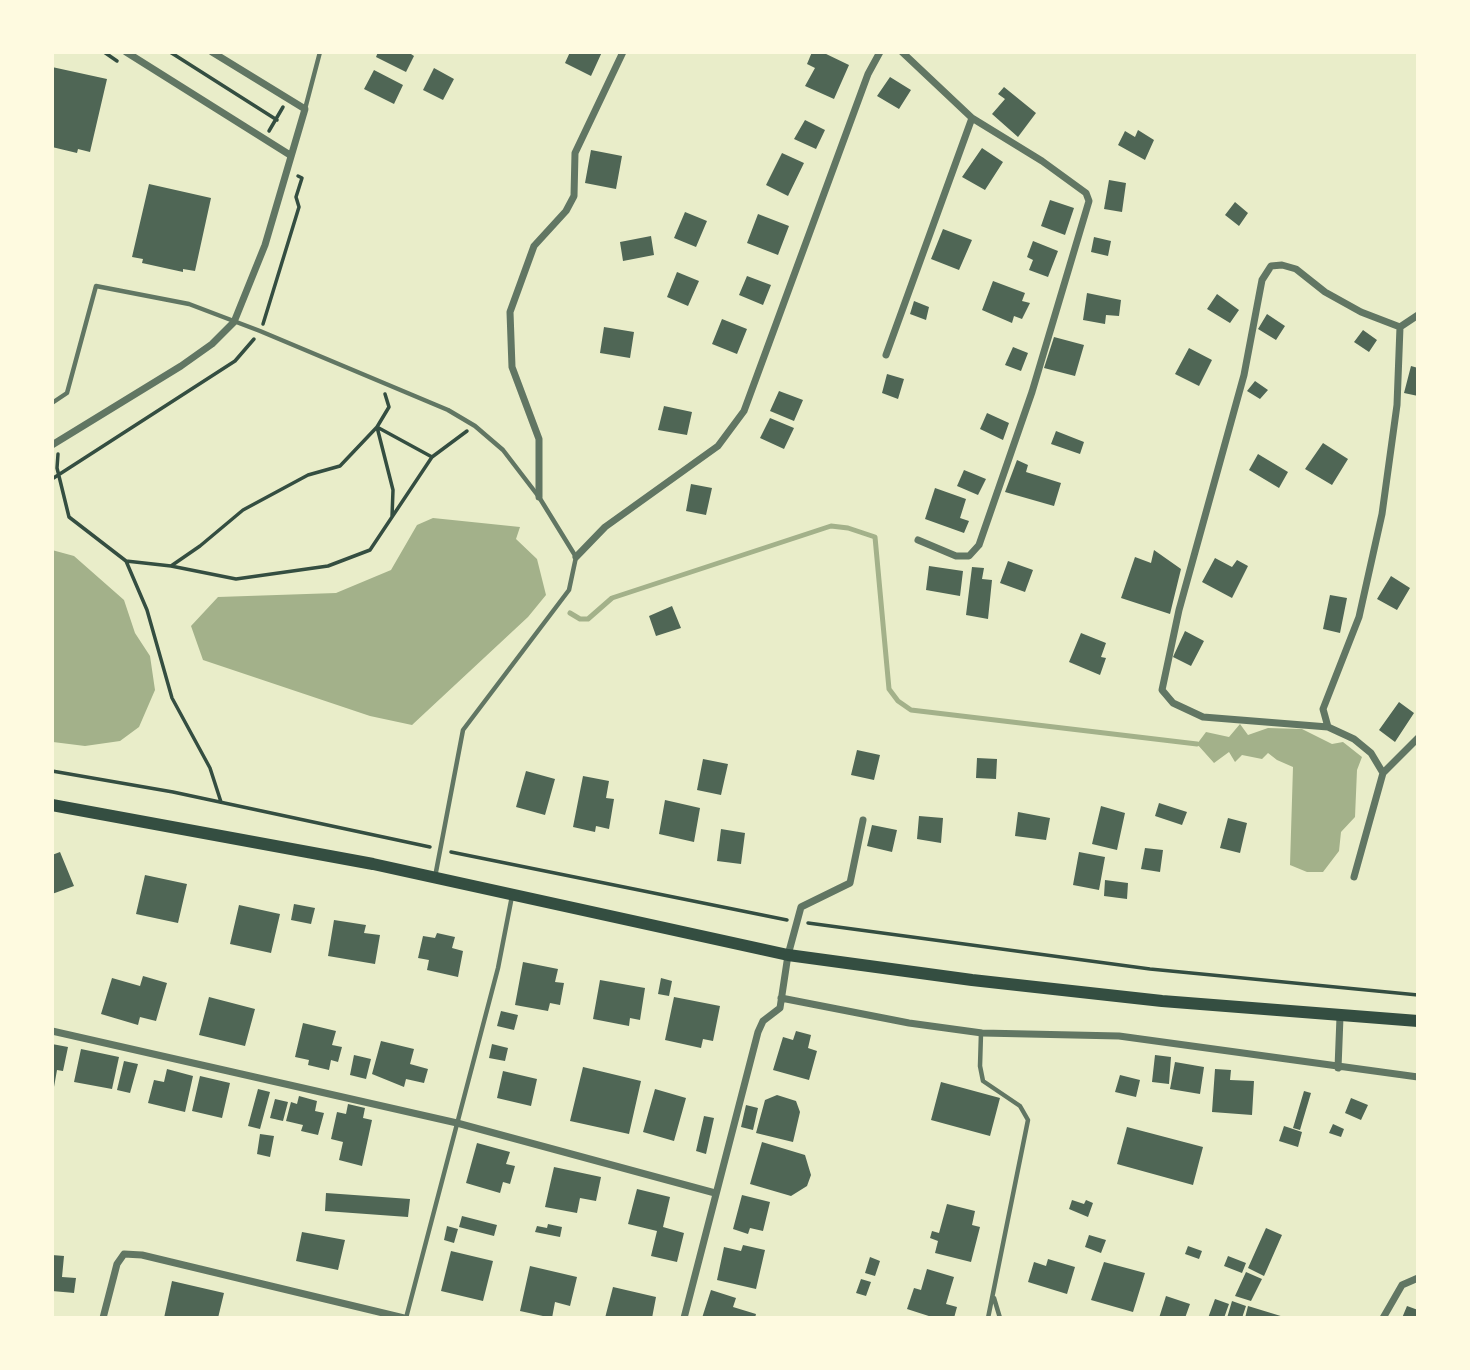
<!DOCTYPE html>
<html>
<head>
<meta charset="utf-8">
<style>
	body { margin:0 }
	#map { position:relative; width:1470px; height:1370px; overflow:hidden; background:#e9edc9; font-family:"Golos Text",sans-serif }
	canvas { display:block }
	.frame { position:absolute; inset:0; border:54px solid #fefae0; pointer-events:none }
</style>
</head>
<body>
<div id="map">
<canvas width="1470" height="1370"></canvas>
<div class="frame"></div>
</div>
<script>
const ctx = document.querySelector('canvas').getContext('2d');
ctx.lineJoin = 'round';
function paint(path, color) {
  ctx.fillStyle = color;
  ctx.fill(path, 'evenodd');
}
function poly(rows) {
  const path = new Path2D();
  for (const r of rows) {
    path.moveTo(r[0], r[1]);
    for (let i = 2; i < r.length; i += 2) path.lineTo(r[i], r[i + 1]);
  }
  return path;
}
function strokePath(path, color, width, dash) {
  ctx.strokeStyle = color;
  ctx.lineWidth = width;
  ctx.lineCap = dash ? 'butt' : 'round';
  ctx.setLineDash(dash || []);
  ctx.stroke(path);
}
paint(poly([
	[433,518,520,527,516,539,537,559,546,595,528,617,412,725,370,716,203,660,191,626,218,597,336,593,391,570,417,525],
	[52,550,74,556,124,600,135,633,150,656,155,690,139,727,120,741,85,746,53,742],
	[1240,724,1248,735,1268,728,1302,729,1332,744,1343,742,1362,757,1357,770,1355,817,1341,832,1339,851,1323,872,1307,872,1290,865,1293,767,1277,760,1268,753,1262,759,1242,755,1235,762,1229,752,1214,763,1197,744,1206,732,1229,737]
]), '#a3b18a');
strokePath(poly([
	[570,613,580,619,588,619,612,598,831,526,848,528,875,537,889,689,898,701,911,710,1197,744]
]), '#a3b18a', 5);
paint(poly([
	[378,52,408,52,414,56,406,72,376,57],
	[570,52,590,53,602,52,591,76,565,63],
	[812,52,822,52,849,65,834,99,805,86,815,68,807,64],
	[52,67,107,79,90,152,78,149,77,153,52,147],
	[434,68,454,79,443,100,423,90],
	[374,70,403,85,394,104,364,89],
	[890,77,911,90,899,109,877,96],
	[1004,87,1036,113,1018,137,992,114,1005,99,998,94],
	[805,120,825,130,816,149,794,139],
	[1138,130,1154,140,1145,160,1118,145,1125,131,1135,137],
	[982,148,1003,162,985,190,962,177],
	[591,150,622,156,616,189,585,183],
	[782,153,804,163,788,196,766,185],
	[1109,180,1126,183,1122,212,1104,209],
	[149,184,211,198,195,271,183,269,183,272,142,263,143,259,132,257],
	[1050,200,1074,208,1065,235,1041,226],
	[1235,202,1248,213,1239,226,1225,215],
	[685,212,707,221,696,247,674,238],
	[758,214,789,226,778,255,747,243],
	[943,229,972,240,959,270,931,259],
	[651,236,654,255,623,261,620,242],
	[1094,237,1111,241,1108,256,1091,252],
	[1033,241,1058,251,1048,277,1029,270,1033,260,1027,257],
	[677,272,699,281,688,306,667,297],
	[747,276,771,285,763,305,739,295],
	[993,281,1025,293,1022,301,1030,303,1022,319,1014,316,1012,323,982,310],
	[1087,293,1121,300,1119,316,1106,315,1105,324,1083,320],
	[1217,294,1239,310,1230,323,1207,309],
	[914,301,929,307,926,320,910,314],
	[1267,314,1285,326,1276,340,1258,329],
	[722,319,747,329,737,354,712,344],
	[604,327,634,332,630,358,600,353],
	[1363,330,1377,340,1369,352,1354,342],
	[1054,337,1084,345,1075,376,1044,368],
	[1013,347,1028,353,1021,371,1005,365],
	[1189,348,1212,360,1199,386,1175,374],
	[1411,366,1418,368,1418,396,1404,393],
	[887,374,904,379,898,399,882,393],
	[1255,381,1268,390,1260,399,1247,391],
	[779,391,803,400,794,421,770,411],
	[664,406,692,412,687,435,658,430],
	[987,413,1009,423,1003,440,980,429],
	[770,418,794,428,784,449,760,438],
	[1056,431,1084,442,1080,454,1051,444],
	[1323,443,1348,459,1332,485,1305,469],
	[1258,454,1288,472,1279,488,1249,470],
	[1017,460,1028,465,1026,472,1061,483,1054,506,1005,492],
	[964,470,986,479,978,495,957,486],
	[691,484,712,488,706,515,686,511],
	[935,488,966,499,960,518,969,521,964,533,925,519],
	[1154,550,1181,569,1170,614,1121,598,1135,557,1151,563],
	[1215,558,1232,567,1237,560,1248,566,1232,598,1202,582],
	[1008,561,1033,570,1025,592,1000,583],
	[929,566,963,571,960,596,926,590],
	[972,567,984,568,982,579,992,580,988,619,966,615],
	[1391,576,1410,588,1397,610,1377,599],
	[1330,595,1347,598,1340,633,1323,629],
	[672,606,681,628,656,636,649,616],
	[1185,631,1204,641,1191,666,1173,657],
	[1081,633,1106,643,1101,657,1106,658,1100,675,1069,662],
	[1399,702,1414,713,1395,742,1379,730],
	[857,750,880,755,874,780,851,775],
	[977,758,997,759,996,779,976,778],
	[703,759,728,764,721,795,697,790],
	[526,771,555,779,545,815,516,807],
	[583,776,609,781,606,798,614,799,609,829,596,826,595,832,573,827],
	[665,800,700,808,694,842,659,834],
	[1159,803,1187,812,1182,825,1155,816],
	[1101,806,1125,813,1117,850,1092,844],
	[1018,812,1050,818,1046,840,1015,836],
	[919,816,943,818,941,843,917,839],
	[1228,818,1247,823,1240,853,1220,848],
	[872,825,897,830,892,852,867,846],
	[721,829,745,833,741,864,717,861],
	[1145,848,1163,850,1160,872,1141,869],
	[60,852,74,886,52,894,52,855],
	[1079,852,1105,857,1099,890,1073,885],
	[145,875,187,884,178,923,136,914],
	[1105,880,1128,883,1127,899,1104,896],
	[294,904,315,908,311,924,291,920],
	[239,905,280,914,271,953,230,944],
	[334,920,366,925,364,933,380,935,375,964,328,956],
	[437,933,455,937,452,948,463,951,458,977,427,970,429,960,418,958,423,936,435,938],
	[523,962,558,969,555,982,564,983,560,1005,550,1003,548,1011,515,1005],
	[143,976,167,983,156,1021,140,1017,138,1025,101,1014,112,978,140,986],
	[661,978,672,981,669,996,658,994],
	[600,980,645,988,640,1020,630,1018,629,1026,593,1019],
	[209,997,255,1009,245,1046,199,1035],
	[674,997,720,1006,713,1041,703,1039,701,1048,665,1040],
	[501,1011,518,1015,514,1030,497,1026],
	[303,1023,336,1031,332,1045,342,1047,338,1062,331,1060,329,1070,308,1065,309,1060,295,1057],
	[796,1031,811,1035,808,1048,817,1051,809,1080,773,1070,783,1037,793,1040],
	[381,1041,414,1049,410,1064,428,1069,424,1083,406,1079,404,1087,372,1074],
	[52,1044,68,1047,63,1071,57,1070,54,1087],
	[492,1044,508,1048,505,1061,489,1058],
	[81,1049,119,1057,112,1089,74,1082],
	[354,1055,371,1059,366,1079,350,1075],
	[1155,1055,1171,1057,1169,1084,1152,1082],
	[124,1061,138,1064,130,1093,117,1090],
	[1175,1062,1204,1067,1200,1094,1170,1089],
	[583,1067,641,1081,629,1134,570,1121],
	[167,1069,193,1076,185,1112,148,1103,154,1080,164,1082],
	[1215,1069,1231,1070,1230,1080,1254,1081,1252,1115,1212,1112],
	[503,1071,537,1079,531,1106,497,1098],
	[1120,1075,1140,1080,1136,1097,1115,1092],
	[200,1076,230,1083,222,1118,192,1111],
	[941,1082,1000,1098,990,1136,931,1120],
	[258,1089,270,1092,260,1129,248,1126],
	[655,1089,686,1098,674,1141,643,1132],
	[1304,1091,1311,1093,1300,1130,1293,1128],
	[777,1095,796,1101,800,1112,793,1142,756,1133,765,1100],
	[299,1096,317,1101,315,1111,324,1113,318,1135,301,1131,303,1125,286,1121,291,1102,297,1104],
	[1351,1098,1368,1105,1361,1120,1345,1113],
	[275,1099,288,1102,283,1121,270,1118],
	[348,1104,365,1108,363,1118,372,1120,362,1166,339,1160,343,1142,331,1139,337,1112,346,1114],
	[746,1105,758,1108,753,1130,741,1127],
	[704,1116,714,1118,706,1154,696,1151],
	[1333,1124,1344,1129,1341,1137,1329,1133],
	[1284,1126,1302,1132,1298,1147,1279,1141],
	[1127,1127,1203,1147,1193,1185,1117,1164],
	[260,1134,274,1136,270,1157,257,1154],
	[762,1142,805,1155,811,1175,807,1186,791,1196,750,1184],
	[477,1143,510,1152,506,1164,515,1166,510,1184,503,1182,500,1193,466,1183],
	[554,1167,601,1177,596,1201,580,1198,577,1213,545,1207],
	[637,1189,670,1197,663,1227,684,1233,677,1262,651,1256,657,1231,628,1224],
	[326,1193,410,1199,408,1217,325,1211],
	[742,1195,770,1202,763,1231,750,1228,748,1234,733,1229],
	[1072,1200,1084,1204,1086,1200,1093,1203,1088,1217,1069,1209],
	[947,1204,975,1211,972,1225,980,1227,971,1262,935,1253,938,1241,930,1238,932,1231,939,1233],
	[462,1216,497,1225,494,1236,459,1227],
	[548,1224,562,1227,560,1237,535,1232,537,1226,547,1228],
	[447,1226,458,1229,454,1243,444,1240],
	[1266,1228,1282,1235,1264,1276,1248,1268],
	[302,1232,345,1240,338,1270,296,1261],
	[1089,1235,1106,1240,1101,1253,1085,1247],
	[743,1245,765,1250,756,1289,717,1280,724,1247,741,1251],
	[1188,1246,1202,1251,1199,1259,1185,1254],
	[451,1251,493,1261,483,1301,441,1291],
	[52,1255,64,1256,62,1277,76,1278,74,1293,52,1291],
	[1228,1256,1246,1263,1242,1273,1224,1266],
	[870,1257,880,1261,875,1276,865,1273],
	[1048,1259,1075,1267,1067,1294,1028,1282,1034,1262,1046,1266],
	[1104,1262,1145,1273,1133,1312,1091,1300],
	[530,1266,577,1277,570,1306,555,1302,552,1318,520,1311],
	[927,1269,954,1277,946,1304,957,1307,954,1318,935,1318,907,1309,914,1288,921,1290],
	[1246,1272,1262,1279,1251,1301,1235,1296],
	[861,1279,871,1282,866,1296,856,1293],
	[172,1281,224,1293,218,1318,164,1318],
	[613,1287,656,1297,652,1318,605,1318],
	[711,1290,736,1298,733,1307,756,1314,755,1318,702,1318],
	[1166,1296,1190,1304,1185,1318,1159,1318],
	[1215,1299,1229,1304,1224,1318,1208,1318],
	[1232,1301,1246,1306,1242,1318,1227,1318],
	[1248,1306,1284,1317,1284,1318,1245,1318],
	[1407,1306,1418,1310,1418,1318,1402,1318]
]), '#4f6655');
strokePath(poly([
	[104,52,117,61],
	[170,52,277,120],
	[269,131,283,107],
	[263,324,299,207,296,197,302,178,298,176],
	[385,394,389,407,377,427,393,490,392,517],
	[58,454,57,468,69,517,126,561,171,566,236,579,328,566,370,550,432,457,467,431],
	[52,479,235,361,254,339],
	[126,561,147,610,172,698,210,768,221,802],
	[171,566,200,546,243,510,308,475,340,466,377,427,432,457],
	[52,771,173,792,430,847],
	[451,852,787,920],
	[808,923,1150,969,1418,995]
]), '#344e41', 3.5);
strokePath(poly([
	[305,109,320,52],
	[52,403,67,393,96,286,189,304,260,331,448,410,475,426,503,450,539,497,576,557,569,590,463,730,435,877],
	[981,1033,980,1066,983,1081,1020,1106,1028,1120,988,1318],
	[994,1298,1000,1318],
	[406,1318,498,968,512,896]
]), '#617663', 4.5);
strokePath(poly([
	[126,52,290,155],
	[902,52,972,118,1042,161,1086,193,1089,201,1032,392,979,545,969,556,956,556,918,540],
	[886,355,972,118],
	[52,445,181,366,212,344,234,322,265,245,305,109,212,52],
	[539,497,539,439,512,367,510,312,534,246,566,211,574,196,575,153,623,52],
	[576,557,605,527,718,446,744,411,868,74,880,52],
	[1328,727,1203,717,1173,703,1162,690,1179,610,1244,375,1262,280,1271,266,1282,265,1296,269,1325,292,1361,312,1400,327,1418,315],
	[1383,773,1371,753,1354,739,1328,727,1323,709,1359,617,1382,514,1397,405,1400,327],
	[1354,877,1383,773,1418,738],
	[781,998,909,1023,982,1033,1119,1036,1418,1077],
	[52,1031,457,1123,715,1193],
	[1338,1068,1340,1017],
	[103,1318,117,1264,124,1254,142,1255,404,1318],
	[684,1318,758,1032,763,1021,780,1008,788,955,801,907,850,883,863,820],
	[1383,1318,1402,1285,1418,1278]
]), '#617663', 7);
strokePath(poly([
	[52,805,373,864,788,955,972,980,1162,1001,1418,1021]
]), '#344e41', 12);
</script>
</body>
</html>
